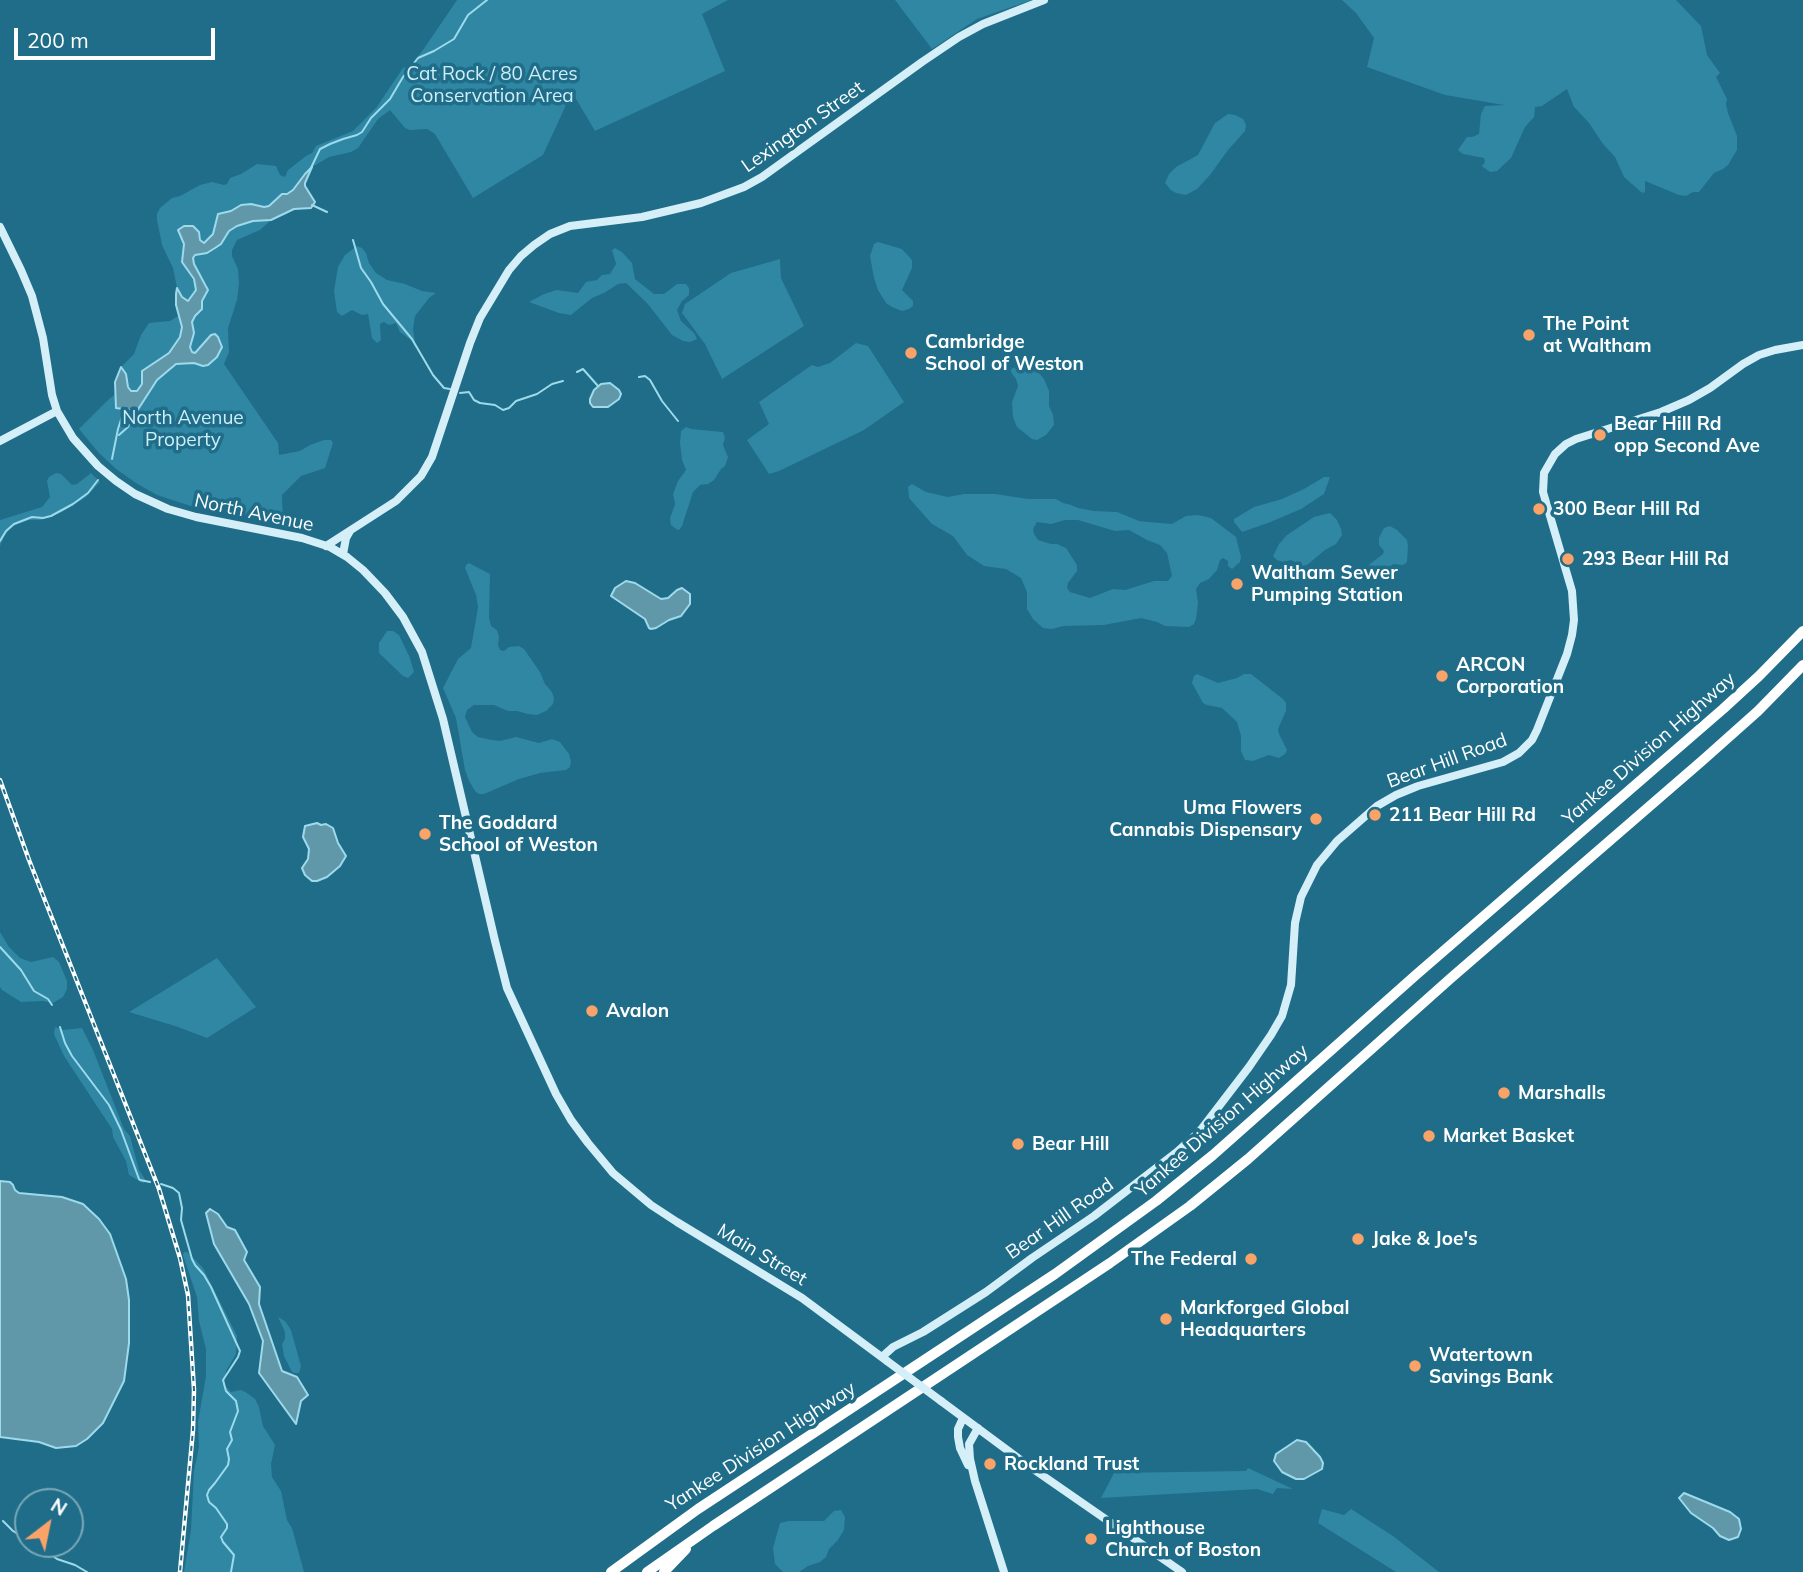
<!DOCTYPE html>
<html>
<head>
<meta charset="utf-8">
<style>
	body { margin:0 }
	#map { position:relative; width:1803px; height:1572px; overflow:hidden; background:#1f6d88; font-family:Mulish,sans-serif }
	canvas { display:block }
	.north { position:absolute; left:14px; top:1488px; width:70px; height:70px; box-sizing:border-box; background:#1f6d88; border:2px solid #79a7b8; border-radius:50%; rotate:32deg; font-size:19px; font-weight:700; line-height:28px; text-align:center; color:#fff }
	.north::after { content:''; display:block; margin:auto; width:24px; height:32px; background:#f9a369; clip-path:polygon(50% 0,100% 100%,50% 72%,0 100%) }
	.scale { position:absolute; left:14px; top:28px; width:201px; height:32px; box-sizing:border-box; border:4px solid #fff; border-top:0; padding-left:9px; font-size:21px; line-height:24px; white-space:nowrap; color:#fff; -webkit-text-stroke:5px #1f6d88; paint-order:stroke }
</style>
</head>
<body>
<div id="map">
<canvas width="1803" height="1572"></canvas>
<div class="north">N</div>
<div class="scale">200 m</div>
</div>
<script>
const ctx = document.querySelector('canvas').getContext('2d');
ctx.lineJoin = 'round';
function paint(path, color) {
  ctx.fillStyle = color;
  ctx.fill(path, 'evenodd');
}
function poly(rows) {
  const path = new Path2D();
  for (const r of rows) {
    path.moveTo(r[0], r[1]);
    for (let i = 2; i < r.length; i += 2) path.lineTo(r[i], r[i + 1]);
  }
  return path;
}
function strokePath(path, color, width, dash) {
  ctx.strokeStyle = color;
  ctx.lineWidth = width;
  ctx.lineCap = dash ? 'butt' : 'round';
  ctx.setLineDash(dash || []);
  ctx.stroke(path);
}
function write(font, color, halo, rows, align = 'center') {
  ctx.font = font + ' Mulish,sans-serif';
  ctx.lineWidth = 7;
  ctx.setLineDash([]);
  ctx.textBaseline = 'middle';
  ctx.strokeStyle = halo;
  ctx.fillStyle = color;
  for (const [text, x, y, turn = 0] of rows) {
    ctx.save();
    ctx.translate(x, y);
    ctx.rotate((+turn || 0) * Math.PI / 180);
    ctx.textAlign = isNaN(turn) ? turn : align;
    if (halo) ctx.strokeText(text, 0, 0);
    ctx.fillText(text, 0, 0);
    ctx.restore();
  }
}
paint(poly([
	[457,0,728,0,702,14,725,71,595,131,572,92,543,155,473,198,435,134,427,129,410,130,405,128,390,110,378,119,358,148,351,152,329,157,312,167,305,174,293,190,278,197,269,206,264,207,251,204,241,205,231,211,221,213,213,234,206,242,202,243,199,232,178,233,184,244,182,262,197,286,194,294,188,301,185,300,177,288,173,268,162,245,157,220,157,214,160,208,172,198,180,196,200,185,212,182,224,185,227,184,230,178,241,174,257,164,276,166,280,175,285,177,288,170,306,156,312,153,316,146,353,131,376,108,403,68,413,63,423,50],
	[895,0,1032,0,977,19,932,49],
	[1342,0,1676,0,1701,26,1707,55,1720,73,1716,77,1727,99,1726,104,1728,113,1737,136,1737,150,1728,165,1723,169,1714,173,1699,192,1693,192,1686,196,1679,195,1645,181,1645,191,1644,193,1641,192,1624,177,1615,157,1603,144,1589,123,1574,107,1567,89,1542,106,1535,107,1534,117,1525,127,1511,158,1497,171,1490,172,1482,166,1485,162,1484,158,1463,154,1458,150,1467,137,1472,137,1479,134,1481,114,1485,106,1504,105,1445,95,1367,67,1374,38,1356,13],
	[1228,114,1235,115,1243,119,1246,125,1245,131,1228,150,1210,175,1197,189,1186,195,1176,193,1171,190,1165,183,1169,174,1176,167,1198,155,1215,123],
	[260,220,271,220,260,230,237,240,232,250,232,256,238,269,239,283,237,300,228,328,229,352,224,364,278,443,279,455,300,451,310,445,324,440,331,440,333,443,325,468,301,476,282,495,283,522,194,507,157,495,136,483,116,469,98,452,79,429,109,399,127,385,126,374,121,367,134,354,141,335,149,323,170,321,178,316,182,327,179,340,193,329,192,322,195,316,200,312,207,285,194,264,193,258,195,255,198,253,203,254,233,227,247,222],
	[878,242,902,249,912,260,912,268,902,290,913,301,913,306,909,309,902,311,892,307,886,303,878,290,874,278,870,256,874,244],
	[357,246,362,248,366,253,369,263,376,273,387,280,405,284,422,291,436,293,429,298,415,316,413,329,416,349,411,340,400,332,396,323,389,325,384,322,381,323,380,326,381,340,377,343,372,338,368,314,362,315,352,310,342,316,337,312,334,291,338,267,345,255],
	[615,248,622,252,632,263,635,279,654,294,664,294,677,284,686,284,689,288,689,295,682,301,677,310,681,321,694,333,697,339,690,342,683,341,672,335,647,303,626,283,618,284,604,293,592,298,571,315,559,313,529,302,544,294,557,290,578,293,586,282,597,280,602,275,610,274,616,264,612,250],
	[780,259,781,278,804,326,722,379,705,344,682,313,685,304,731,273],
	[856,343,868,346,904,402,864,430,779,471,769,474,747,440,769,424,759,402,812,365,818,367,830,363],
	[1016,367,1027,372,1034,371,1039,373,1044,379,1049,391,1049,406,1053,415,1054,425,1046,435,1037,440,1032,439,1017,427,1013,417,1012,402,1018,386,1016,379,1011,372,1011,369],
	[686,427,691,429,723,432,725,438,723,445,728,457,725,466,721,469,714,480,708,484,700,485,693,492,682,526,679,530,676,529,671,525,670,518,675,504,673,494,678,481,686,470,682,460,680,443,681,431],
	[56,473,61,474,72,485,77,484,91,473,100,482,86,497,62,512,41,520,29,520,13,526,5,535,0,546,0,520,42,507,50,497,47,481,49,477],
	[1324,477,1330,477,1324,494,1301,509,1268,523,1242,532,1234,522,1234,519,1254,507,1282,499,1304,489],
	[912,484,926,492,948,497,964,494,995,494,1028,499,1056,499,1063,503,1071,505,1078,508,1094,511,1117,512,1139,521,1148,522,1172,524,1186,516,1198,515,1211,518,1236,537,1241,557,1240,562,1232,569,1228,566,1228,561,1223,558,1220,560,1217,570,1209,579,1200,583,1196,589,1198,603,1196,619,1194,624,1189,627,1165,626,1157,622,1141,618,1104,625,1063,626,1052,629,1043,628,1033,619,1027,609,1027,592,1021,578,1006,569,984,566,967,555,953,536,932,524,909,498,908,487],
	[1065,520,1078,520,1115,531,1129,530,1147,540,1160,545,1167,553,1172,576,1168,581,1154,581,1125,590,1113,589,1090,598,1070,592,1067,588,1068,583,1077,571,1077,565,1066,548,1057,544,1051,544,1038,540,1034,534,1033,529,1037,522,1051,524],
	[1330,513,1337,520,1341,529,1342,535,1336,544,1325,550,1307,565,1302,566,1291,560,1283,562,1277,560,1273,556,1279,544,1287,535,1314,517],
	[1390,526,1397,530,1407,540,1408,546,1407,562,1403,565,1393,564,1384,578,1375,583,1368,578,1367,569,1370,564,1383,554,1384,551,1379,545,1379,538,1384,528],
	[469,563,490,574,489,618,491,626,497,630,499,637,498,645,500,650,504,651,509,647,519,646,524,649,540,672,545,684,552,692,554,698,553,704,546,711,537,715,528,714,517,711,508,711,494,705,474,705,467,710,465,717,472,732,478,737,492,740,500,741,516,737,539,743,552,739,560,742,569,754,571,761,570,767,566,770,540,773,519,779,484,794,479,794,475,791,469,781,465,770,456,718,443,688,458,659,471,648,478,607,476,595,465,568,466,565],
	[387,631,393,631,399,635,410,658,414,672,408,678,403,676,379,653,379,643],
	[1197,674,1218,683,1237,678,1244,674,1251,674,1283,699,1286,703,1286,711,1278,729,1279,734,1287,750,1285,754,1279,758,1269,755,1253,761,1245,760,1241,751,1241,736,1237,722,1222,708,1207,705,1203,703,1192,683,1194,676],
	[0,932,9,947,20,958,31,962,53,957,59,962,67,981,67,989,63,997,53,1003,43,1001,21,1002,2,990,0,987],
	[217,958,256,1007,207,1038,178,1027,129,1012],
	[55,1027,63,1030,82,1028,93,1050,124,1129,130,1136,139,1170,146,1181,143,1183,129,1175,126,1161,113,1137,112,1129,64,1056,54,1034],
	[184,1252,187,1252,203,1268,237,1336,236,1354,226,1371,224,1385,231,1392,241,1390,247,1393,255,1399,259,1407,263,1426,275,1445,271,1464,272,1477,281,1491,287,1520,292,1528,304,1572,184,1572,191,1530,194,1471,199,1447,198,1422,206,1376,206,1349,199,1321,197,1297,183,1255],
	[278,1317,285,1321,291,1330,301,1366,299,1373,294,1373,292,1372,284,1356,282,1344,285,1339,285,1332],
	[1248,1468,1293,1489,1277,1488,1273,1494,1257,1489,1101,1498,1114,1473,1246,1471],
	[1322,1509,1344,1515,1351,1509,1393,1536,1439,1572,1396,1572,1318,1523],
	[841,1510,845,1517,844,1530,838,1540,829,1549,826,1557,820,1562,808,1566,799,1572,783,1572,775,1564,773,1548,780,1523,789,1521,824,1521,834,1511]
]), '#2f87a4');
const water = poly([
	[312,167,305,183,305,186,315,202,311,208,294,209,271,220,253,221,237,226,229,231,221,244,215,248,207,253,195,255,193,258,194,264,208,290,202,301,202,309,195,316,192,322,194,333,190,347,192,352,195,353,211,335,215,334,218,337,222,347,217,357,208,365,203,366,194,363,176,364,157,380,137,411,116,408,115,382,121,367,126,374,128,387,131,391,137,391,142,384,142,371,169,353,180,337,182,327,176,305,176,294,177,288,182,297,188,301,196,290,194,279,182,262,184,244,178,230,184,226,193,226,199,232,200,240,204,243,213,234,218,214,231,211,241,205,251,204,264,207,269,206,282,194,287,194,293,190,305,174,312,167],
	[610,383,619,390,621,394,619,399,608,407,593,407,590,403,590,399,594,390,601,384,610,383],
	[626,581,635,583,661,599,668,598,677,590,682,588,690,594,690,604,681,616,669,620,656,628,651,629,649,628,645,619,611,596,615,588,626,581],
	[317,823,321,825,326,824,333,828,338,843,346,856,340,866,327,877,317,881,312,881,305,875,302,868,308,859,309,849,303,837,305,826,317,823],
	[0,1181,10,1182,13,1185,15,1190,19,1193,62,1197,83,1204,99,1219,110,1234,126,1279,129,1300,129,1343,124,1381,103,1423,87,1439,76,1446,56,1448,39,1442,0,1437,0,1181],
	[210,1209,218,1214,227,1227,235,1230,247,1252,244,1260,260,1287,259,1304,282,1371,297,1377,308,1395,301,1401,296,1424,259,1373,263,1341,249,1304,214,1244,206,1213,210,1209],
	[1297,1440,1306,1442,1320,1457,1323,1463,1322,1469,1304,1479,1296,1479,1282,1472,1274,1461,1276,1454,1297,1440],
	[1684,1493,1730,1512,1739,1519,1741,1529,1738,1537,1729,1540,1720,1536,1713,1528,1691,1513,1679,1498,1684,1493]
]);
paint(water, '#6198a9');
strokePath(water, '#9ddaec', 2);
strokePath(poly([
	[310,170,320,149,330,144,343,139,357,135,362,132,371,118,390,99,403,77,418,58,434,51,454,39,468,15,487,0],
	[312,205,327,212],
	[353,240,361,268,371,282,383,304,412,339,433,375,444,388,450,389],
	[577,372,583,369,598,386],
	[639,377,645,376,650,380,662,401,678,421],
	[460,393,469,392,474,400,480,403,495,405,503,410,509,408,516,401,537,394,552,384,563,381],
	[119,435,128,427,136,408],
	[112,459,118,429,125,407],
	[0,541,6,531,14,524,32,517,43,518,51,516,73,504,88,493,98,480],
	[0,947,21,970,34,991,48,999,52,1005],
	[60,1027,65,1043,72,1056,109,1105,121,1130,139,1179,140,1180,150,1182],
	[161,1184,173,1188,179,1193,182,1208,181,1220,192,1259,195,1265,204,1275,211,1287,240,1351,238,1357,223,1380,226,1391,236,1401,238,1411,230,1432,232,1440,227,1449,229,1459,228,1465,215,1483,209,1490,207,1495,209,1502,216,1508,227,1524,227,1528,221,1537,223,1542,234,1555,231,1572],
	[3,1521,13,1531,28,1540],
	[36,1544,57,1559,75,1565,87,1572]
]), '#9ddaec', 2);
strokePath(poly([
	[0,227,21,270,32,296,43,338,52,395,57,411,73,438,98,466,116,481,135,494,168,509,196,517,302,538,330,547,347,557,363,570,385,593,403,617,422,652,443,719,495,941,507,988,556,1094,571,1120,588,1143,613,1173,651,1205,677,1222,802,1298,887,1361],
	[0,441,57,411],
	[326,546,396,501,421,476,432,457,470,343,480,318,509,270,521,256,534,245,550,234,570,226,642,217,701,203,744,187,762,177,922,62,959,37,983,24,1044,0],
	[343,554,346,538,350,531],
	[882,1357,893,1347,923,1332,986,1292,1032,1258,1094,1216,1177,1152,1200,1131,1249,1067,1271,1035,1282,1016,1291,985,1295,923,1301,897,1317,865,1337,841,1377,806,1396,795,1418,786,1503,762,1519,753,1532,740,1537,730,1567,654,1572,635,1574,620,1572,591,1543,492,1544,473,1555,454,1566,444,1576,439,1661,412,1689,400,1710,388,1743,364,1759,355,1775,350,1803,345],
	[941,1401,1026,1464,1182,1572],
	[963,1418,958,1429,958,1437,960,1448,968,1465],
	[978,1428,969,1444,970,1459,975,1481,1004,1572]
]), '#d5eff8', 8);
strokePath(poly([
	[611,1572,698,1509,1055,1274,1156,1201,1213,1155,1417,974,1723,709,1759,676,1803,631],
	[647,1572,713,1526,1110,1263,1190,1206,1248,1159,1451,978,1703,760,1758,711,1803,665],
	[664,1572,686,1549]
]), '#fff', 10);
const rail = poly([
	[0,780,29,860,159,1189,180,1258,188,1295,194,1390,193,1430,180,1572]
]);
strokePath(rail, '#fff', 4.5);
strokePath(rail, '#1f6d88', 2, [5]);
strokePath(poly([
	[887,1361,941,1401]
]), '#d5eff8', 8);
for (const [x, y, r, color] of [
	[1529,335,7,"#f9a369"],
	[911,353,7,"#f9a369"],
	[1600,435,7,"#f9a369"],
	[1539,509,7,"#f9a369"],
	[1568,559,7,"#f9a369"],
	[1237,584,7,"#f9a369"],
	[1442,676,7,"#f9a369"],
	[1375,815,7,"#f9a369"],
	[1316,819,7,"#f9a369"],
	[425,834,7,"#f9a369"],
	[592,1011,7,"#f9a369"],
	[1504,1093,7,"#f9a369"],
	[1429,1136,7,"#f9a369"],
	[1018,1144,7,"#f9a369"],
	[1358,1239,7,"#f9a369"],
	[1251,1259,7,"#f9a369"],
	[1166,1319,7,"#f9a369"],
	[1415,1366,7,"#f9a369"],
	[990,1464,7,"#f9a369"],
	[1091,1539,7,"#f9a369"]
]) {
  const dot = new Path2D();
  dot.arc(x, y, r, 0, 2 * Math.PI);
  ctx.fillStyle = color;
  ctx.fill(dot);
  strokePath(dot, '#1f6d88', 2.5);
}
write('19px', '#ceeef8', '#1f6d88', [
	["Cat Rock / 80 Acres",492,74],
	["Conservation Area",492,96],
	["North Avenue",183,418],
	["Property",183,440]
]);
write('19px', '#fff', '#1f6d88', [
	["Lexington Street",803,127,-35],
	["North Avenue",254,513,12],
	["Yankee Division Highway",1649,749,-41],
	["Bear Hill Road",1447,761,-20],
	["Yankee Division Highway",1222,1121,-41],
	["Bear Hill Road",1060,1219,-35],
	["Main Street",762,1255,31],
	["Yankee Division Highway",761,1447,-33]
]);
write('bold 19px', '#fff', '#1f6d88', [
	["The Point",1543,324],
	["at Waltham",1543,346],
	["Cambridge",925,342],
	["School of Weston",925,364],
	["Bear Hill Rd",1614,424],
	["opp Second Ave",1614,446],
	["300 Bear Hill Rd",1553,509],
	["293 Bear Hill Rd",1582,559],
	["Waltham Sewer",1251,573],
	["Pumping Station",1251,595],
	["ARCON",1456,665],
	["Corporation",1456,687],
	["Uma Flowers",1302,808,"right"],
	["Cannabis Dispensary",1302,830,"right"],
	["211 Bear Hill Rd",1389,815],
	["The Goddard",439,823],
	["School of Weston",439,845],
	["Avalon",606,1011],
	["Marshalls",1518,1093],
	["Market Basket",1443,1136],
	["Bear Hill",1032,1144],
	["Jake & Joe's",1372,1239],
	["The Federal",1237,1259,"right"],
	["Markforged Global",1180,1308],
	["Headquarters",1180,1330],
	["Watertown",1429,1355],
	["Savings Bank",1429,1377],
	["Rockland Trust",1004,1464],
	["Lighthouse",1105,1528],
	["Church of Boston",1105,1550]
], 'left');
</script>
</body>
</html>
